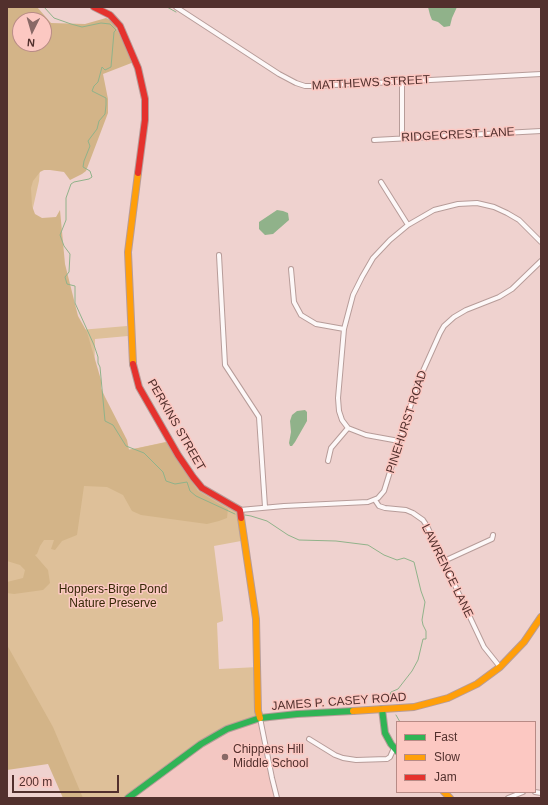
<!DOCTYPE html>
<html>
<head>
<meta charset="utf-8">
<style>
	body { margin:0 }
	#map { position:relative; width:548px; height:805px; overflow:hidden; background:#efd2cf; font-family:Arial,sans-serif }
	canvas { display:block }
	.frame { position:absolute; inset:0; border:8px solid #52302d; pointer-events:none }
	.legend { position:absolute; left:396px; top:721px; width:140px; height:72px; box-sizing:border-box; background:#fcc8c2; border:1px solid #b88b86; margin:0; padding:5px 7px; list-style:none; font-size:12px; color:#52302d }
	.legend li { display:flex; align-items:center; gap:8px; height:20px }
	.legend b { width:20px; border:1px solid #b88b86 }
	.north { position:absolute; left:12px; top:12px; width:40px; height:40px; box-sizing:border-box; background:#fcc8c2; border:1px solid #b88b86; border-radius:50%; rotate:185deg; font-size:11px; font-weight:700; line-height:16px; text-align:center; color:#52302d }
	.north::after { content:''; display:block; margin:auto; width:14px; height:18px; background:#896966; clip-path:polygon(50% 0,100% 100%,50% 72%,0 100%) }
	.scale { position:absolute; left:12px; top:775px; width:107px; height:18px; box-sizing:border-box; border:2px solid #52302d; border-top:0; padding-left:5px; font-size:12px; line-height:14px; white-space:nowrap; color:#52302d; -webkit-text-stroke:3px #fcc8c2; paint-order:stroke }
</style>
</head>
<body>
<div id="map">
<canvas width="548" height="805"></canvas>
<div class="frame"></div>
<ul class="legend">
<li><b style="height:5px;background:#30b455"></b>Fast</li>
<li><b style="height:5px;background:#ff9f0a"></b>Slow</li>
<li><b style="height:5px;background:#e5322d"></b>Jam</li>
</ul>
<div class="north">N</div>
<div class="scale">200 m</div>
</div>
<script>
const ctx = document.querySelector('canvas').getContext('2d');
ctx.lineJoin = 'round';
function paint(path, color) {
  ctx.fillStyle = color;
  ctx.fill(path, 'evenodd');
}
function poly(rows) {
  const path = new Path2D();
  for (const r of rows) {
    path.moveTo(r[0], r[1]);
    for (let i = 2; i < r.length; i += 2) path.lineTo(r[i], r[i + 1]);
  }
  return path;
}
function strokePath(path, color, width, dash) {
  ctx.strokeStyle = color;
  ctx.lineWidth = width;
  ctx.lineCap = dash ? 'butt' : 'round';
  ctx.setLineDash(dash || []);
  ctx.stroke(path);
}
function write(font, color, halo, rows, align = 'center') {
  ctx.font = font + ' Arial,sans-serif';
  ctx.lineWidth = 3;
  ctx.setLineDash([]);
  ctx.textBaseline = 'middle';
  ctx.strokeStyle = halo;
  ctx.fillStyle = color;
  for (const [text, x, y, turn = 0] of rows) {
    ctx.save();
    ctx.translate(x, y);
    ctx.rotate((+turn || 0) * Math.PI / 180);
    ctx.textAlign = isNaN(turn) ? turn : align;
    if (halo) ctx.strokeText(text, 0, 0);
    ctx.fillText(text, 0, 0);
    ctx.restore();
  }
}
paint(poly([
	[260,718,277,798,135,798,136,792,227,729]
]), '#f3c7c2');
paint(poly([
	[45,106,39,181,30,221,80,330,127,326,128,336,95,339,94,383,105,451,133,449,170,441,202,488,240,510,243,538,240,538,241,541,214,546,223,618,223,621,217,623,219,669,258,667,260,718,227,729,128,798,73,798,7,657,7,109]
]), '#dec099');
paint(poly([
	[7,7,37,7,51,23,85,24,106,18,113,22,134,62,103,74,108,99,108,113,86,171,82,174,70,180,64,172,50,170,44,170,40,172,33,181,31,188,32,206,35,214,42,218,56,217,60,210,65,264,78,316,87,332,101,380,101,388,105,397,127,440,129,450,167,442,198,491,228,509,227,518,219,521,207,524,141,515,132,511,123,495,107,487,84,486,77,535,62,541,55,550,51,549,54,540,44,540,40,546,37,554,35,555,48,570,50,583,43,590,14,594,7,593,7,582,23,578,25,570,20,565,7,561],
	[20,20,44,20,44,44,20,44],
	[7,645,53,727,83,798,63,798,48,764,7,770]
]), '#d3b488');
paint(poly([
	[428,7,457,7,452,18,450,26,444,27,438,22,432,20,430,15],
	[277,210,283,211,288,213,289,220,273,234,265,235,259,229,259,222],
	[297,411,305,410,307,412,307,421,295,442,292,446,290,446,289,443,291,432,290,421,292,415]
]), '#90b28a');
strokePath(poly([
	[44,7,54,18,71,24,82,27,101,23,110,24,116,30,114,32,111,67,105,70,102,67,98,82,94,86,92,91,106,98,106,105,105,114,99,121,97,129,88,141,90,146,84,161,83,167,90,171,92,177,89,179,74,182,71,184,66,198,66,220,60,235,64,246,70,254,69,272,65,277,67,284,75,286,75,303,94,345,98,357,98,363,100,367,105,421,113,425,126,446,144,453,163,472,166,481,175,484,187,482,190,491,196,496,235,514],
	[167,7,176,12],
	[245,515,251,516,267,521,288,535,299,540,336,541,368,545,384,555,397,560,404,558,414,562,421,591,425,602,422,620,423,625,426,631,426,639,423,639,418,660,412,671,398,689,391,692,389,697,389,702],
	[396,715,400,722]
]), '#90b28a', 1);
const street = poly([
	[176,7,279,74,296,83,305,86,313,86,375,83,541,74],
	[402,138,402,82],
	[374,140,541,131],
	[381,182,408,225],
	[219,255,225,365,259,417,265,507],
	[291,269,294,302,301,315,316,324,344,329],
	[399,441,366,435,348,428,342,420,339,411,338,398,344,329,353,295,362,277,373,258,390,240,408,225,434,210,458,204,477,203,494,207,507,213,519,220,541,242],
	[328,461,331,448,348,428],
	[375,500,379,506,385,508,406,510,413,513,423,520,427,526,484,647,500,667],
	[240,510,284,506,368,502,378,498,384,491,418,382,440,333,444,326,454,317,466,310,499,297,512,289,541,261],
	[444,561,492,539,493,535],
	[260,718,272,778,277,798],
	[309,739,335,755,343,758,356,760,387,759,390,757,394,748],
	[535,792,541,793],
	[508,798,523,792]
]);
const fast = poly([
	[382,709,385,733,391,744,397,751],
	[128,798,201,744,227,729,260,718,297,714,353,711]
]);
const slow = poly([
	[133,364,128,252,138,173],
	[241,518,256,619,258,711,260,718],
	[353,711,414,707,448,698,477,684,500,667,524,642,541,617],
	[444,792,450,798]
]);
const jam = poly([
	[94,7,110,15,120,26,138,68,145,99,145,120,138,173],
	[133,364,139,387,178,455,193,477,202,488,240,510,241,518]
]);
strokePath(street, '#b79c99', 6);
strokePath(fast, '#b79c99', 8);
strokePath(slow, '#b79c99', 8);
strokePath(jam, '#b79c99', 8);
strokePath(street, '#fdf8f8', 4);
strokePath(fast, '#30b455', 6);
strokePath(slow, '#ff9f0a', 6);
strokePath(jam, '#e5322d', 6);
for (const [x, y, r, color] of [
	[225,757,4,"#896966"]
]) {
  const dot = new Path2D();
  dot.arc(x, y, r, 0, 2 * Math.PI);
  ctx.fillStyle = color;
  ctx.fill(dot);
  strokePath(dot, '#fcc8c2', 1.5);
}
write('12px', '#52302d', '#fcc8c2', [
	["MATTHEWS STREET",371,83,-3],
	["RIDGECREST LANE",458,135,-3],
	["PINEHURST ROAD",407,422,-72],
	["PERKINS STREET",176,425,60],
	["LAWRENCE LANE",447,571,64],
	["JAMES P. CASEY ROAD",339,702,-4]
]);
write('12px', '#372906', '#fcc8c2', [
	["Hoppers-Birge Pond",113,590],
	["Nature Preserve",113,604]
]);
write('12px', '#52302d', '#fcc8c2', [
	["Chippens Hill",233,750],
	["Middle School",233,764]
], 'left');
</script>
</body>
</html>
